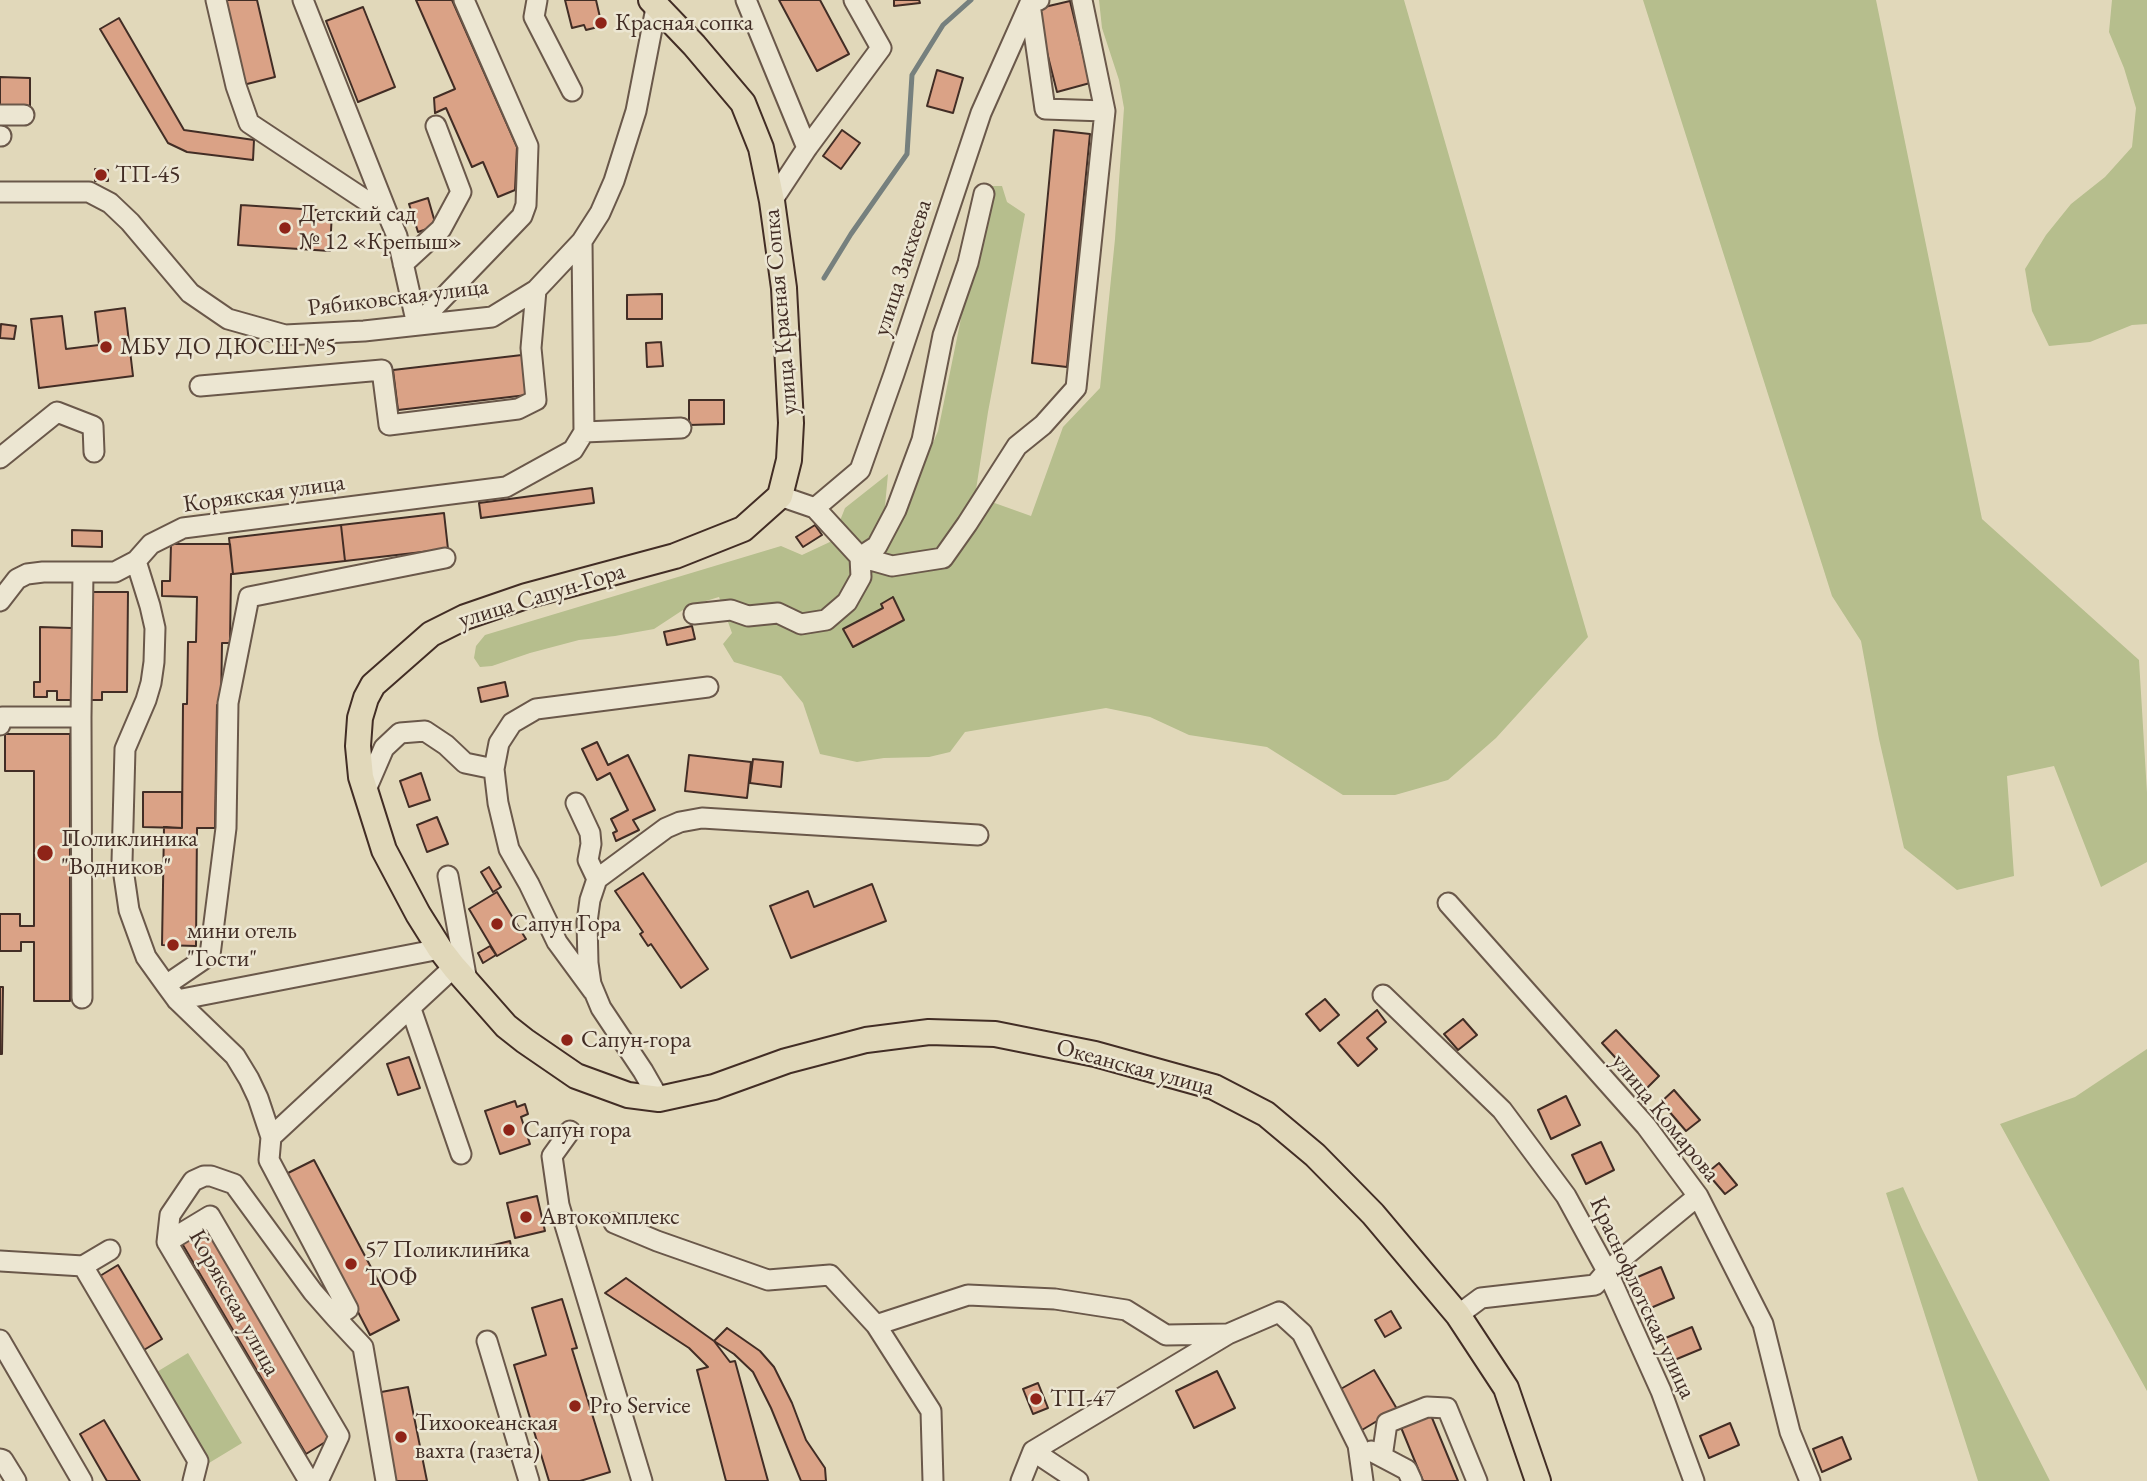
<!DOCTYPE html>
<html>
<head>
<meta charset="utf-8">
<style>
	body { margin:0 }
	canvas { display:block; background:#e1d8ba }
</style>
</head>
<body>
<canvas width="2147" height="1481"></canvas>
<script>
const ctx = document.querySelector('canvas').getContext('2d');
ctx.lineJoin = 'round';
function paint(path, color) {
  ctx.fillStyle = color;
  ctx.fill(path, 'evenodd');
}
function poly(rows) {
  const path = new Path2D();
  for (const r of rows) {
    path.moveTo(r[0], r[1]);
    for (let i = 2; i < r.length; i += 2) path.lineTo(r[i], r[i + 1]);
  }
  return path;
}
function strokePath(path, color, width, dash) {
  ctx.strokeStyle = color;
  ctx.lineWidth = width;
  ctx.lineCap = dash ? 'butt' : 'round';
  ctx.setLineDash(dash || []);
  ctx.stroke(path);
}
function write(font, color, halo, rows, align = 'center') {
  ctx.font = font + ' "EB Garamond",serif';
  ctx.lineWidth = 5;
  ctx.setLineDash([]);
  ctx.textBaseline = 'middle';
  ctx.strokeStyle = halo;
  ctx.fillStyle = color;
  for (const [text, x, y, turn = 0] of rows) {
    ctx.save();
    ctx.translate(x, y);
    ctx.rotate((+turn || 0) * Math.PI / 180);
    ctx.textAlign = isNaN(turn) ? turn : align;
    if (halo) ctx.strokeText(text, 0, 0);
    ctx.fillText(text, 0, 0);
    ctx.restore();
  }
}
paint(poly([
	[1099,0,1404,0,1588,637,1496,738,1448,780,1395,795,1343,795,1267,747,1189,735,1150,717,1106,708,965,732,950,752,929,757,884,758,857,762,820,754,803,703,781,676,734,662,723,644,732,633,719,597,689,606,654,629,615,636,579,640,530,653,492,666,480,667,474,658,476,646,485,635,781,546,802,555,832,541,845,508,888,474,885,506,904,512,938,431,988,186,1002,186,1007,202,1025,214,988,412,975,496,1031,516,1063,427,1100,388,1115,239,1124,108,1119,80,1102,28],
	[1643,0,1876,0,1982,519,2139,660,2147,793,2147,862,2101,887,2054,766,2007,776,2014,876,1957,890,1904,848,1879,739,1861,641,1832,596],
	[2112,0,2147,0,2147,324,2132,325,2090,342,2049,346,2032,311,2025,269,2046,235,2071,204,2105,177,2132,147,2136,108,2124,68,2109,32],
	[2147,1049,2147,1391,2000,1124,2075,1097],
	[1903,1187,1922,1229,2050,1481,1978,1481,1886,1193],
	[188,1353,242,1443,209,1463,155,1373]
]), '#b6be8d');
strokePath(poly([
	[824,278,851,234,907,154,912,75,943,25,971,0]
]), '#76807e', 5);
const building = poly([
	[223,0,257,0,275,77,243,85,223,0],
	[416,0,452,0,517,147,515,190,498,197,483,162,472,167,446,108,435,113,434,98,455,89,416,0],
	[565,0,596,0,602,26,586,30,584,25,572,28,565,0],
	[779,0,820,0,849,54,817,71,779,0],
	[894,0,919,0,920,3,894,6,894,0],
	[1070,1,1090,83,1057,92,1036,9,1070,1],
	[363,7,395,87,358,102,326,21,363,7],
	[119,18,184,130,254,140,253,160,187,152,168,143,100,29,119,18],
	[937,70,963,78,953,113,927,106,937,70],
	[0,77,30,78,30,106,0,106,0,77],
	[842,130,860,143,841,169,823,156,842,130],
	[1054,130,1090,134,1067,367,1032,363,1054,130],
	[95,169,108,170,108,181,95,181,95,169],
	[428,198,436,226,418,232,409,204,428,198],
	[241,205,332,211,330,251,238,245,241,205],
	[662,294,662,319,627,319,627,295,662,294],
	[125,308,133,376,39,388,31,319,62,316,66,349,99,345,95,312,125,308],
	[1,324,16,326,14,339,0,338,1,324],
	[661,342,663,366,647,367,646,343,661,342],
	[522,355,527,395,398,410,393,370,522,355],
	[689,400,724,400,724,424,689,425,689,400],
	[592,488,594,503,481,518,479,503,592,488],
	[444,513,448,549,345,561,341,525,444,513],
	[341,525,345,561,233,574,229,538,341,525],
	[815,525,822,535,803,547,796,537,815,525],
	[72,530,102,531,102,547,72,546,72,530],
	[171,544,230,544,233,574,231,574,230,643,222,643,221,705,217,705,215,828,197,828,196,946,162,945,164,827,182,828,183,704,187,704,188,642,196,642,197,597,162,596,162,581,170,581,171,544],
	[91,592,128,592,127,692,102,692,102,700,90,700,91,592],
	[893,597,904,620,853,647,843,629,883,608,881,604,893,597],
	[692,626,695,639,667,645,664,632,692,626],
	[40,627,72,628,72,700,57,700,57,691,47,691,47,697,34,697,34,682,40,682,40,627],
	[505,682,508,696,481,702,478,688,505,682],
	[5,734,70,734,70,1001,34,1001,34,942,21,942,21,951,0,951,0,914,20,914,20,926,34,926,34,771,5,771,5,734],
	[597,742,608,765,628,755,655,810,633,820,639,830,616,841,613,833,617,831,611,819,628,810,610,773,597,780,582,749,597,742],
	[689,755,751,762,747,798,685,791,689,755],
	[753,759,783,762,781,787,750,783,753,759],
	[421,773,430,800,409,807,400,781,421,773],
	[143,792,182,792,182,828,143,827,143,792],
	[437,817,448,844,427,852,417,825,437,817],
	[489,867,501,887,493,892,481,872,489,867],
	[643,873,708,969,681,988,651,944,648,946,640,934,643,932,615,891,643,873],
	[872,884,886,921,791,958,770,906,808,891,814,907,872,884],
	[497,892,526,939,497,956,469,909,497,892],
	[490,946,496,955,483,963,478,953,490,946],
	[0,987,3,987,2,1054,0,1054,0,987],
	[1325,999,1339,1015,1320,1031,1306,1014,1325,999],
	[1377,1010,1386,1022,1367,1038,1377,1049,1358,1066,1338,1043,1377,1010],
	[1463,1019,1477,1035,1458,1050,1444,1034,1463,1019],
	[1616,1030,1659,1076,1645,1090,1602,1043,1616,1030],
	[409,1057,420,1088,398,1095,387,1064,409,1057],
	[1674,1090,1700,1120,1686,1131,1661,1102,1674,1090],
	[1566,1096,1580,1125,1551,1139,1538,1110,1566,1096],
	[515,1101,517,1107,525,1104,528,1114,521,1117,530,1144,500,1154,485,1111,515,1101],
	[1601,1142,1614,1170,1586,1184,1572,1155,1601,1142],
	[314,1160,399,1320,370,1335,286,1174,314,1160],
	[1719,1163,1737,1185,1725,1194,1707,1173,1719,1163],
	[537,1196,545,1231,515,1238,507,1203,537,1196],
	[209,1223,335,1436,306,1454,180,1240,209,1223],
	[510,1241,512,1251,487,1257,485,1247,510,1241],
	[118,1265,162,1339,139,1353,95,1279,118,1265],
	[1661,1267,1674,1298,1646,1310,1633,1279,1661,1267],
	[626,1278,714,1341,730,1362,735,1361,768,1481,726,1481,697,1370,708,1367,689,1348,605,1293,626,1278],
	[562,1299,577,1348,572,1349,610,1472,580,1481,549,1481,514,1365,546,1355,532,1308,562,1299],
	[1391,1311,1401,1328,1385,1337,1375,1320,1391,1311],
	[1692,1327,1701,1349,1672,1361,1663,1339,1692,1327],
	[727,1328,760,1351,774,1367,792,1403,806,1440,825,1468,826,1481,801,1481,771,1408,753,1372,734,1354,714,1341,727,1328],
	[1374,1370,1397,1409,1362,1430,1339,1390,1374,1370],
	[1217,1371,1235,1408,1194,1428,1176,1391,1217,1371],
	[1038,1383,1048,1408,1033,1414,1023,1389,1038,1383],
	[408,1387,427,1481,394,1481,376,1393,408,1387],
	[1430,1413,1458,1481,1423,1481,1400,1425,1430,1413],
	[104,1420,140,1481,107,1481,80,1434,104,1420],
	[1730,1423,1739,1445,1709,1458,1700,1436,1730,1423],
	[1842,1437,1851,1459,1822,1472,1813,1449,1842,1437]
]);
paint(building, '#daa286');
strokePath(building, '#422d25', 2);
const minor = poly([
	[216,0,236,86,249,123,388,215,397,236,417,325,522,216,526,205,528,146,464,0],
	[303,0,388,215],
	[537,0,534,17,572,91],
	[746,0,807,148],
	[1030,4,1045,109,1105,111],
	[0,115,24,115],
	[0,136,1,136],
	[0,192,89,192,110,203,130,222,190,293,228,319,285,335,364,331,492,317,536,290,582,241,600,213,614,181,636,111,656,8],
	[772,201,807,148,881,48,854,0],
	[403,264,441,229,461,192,436,126],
	[200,386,382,370,389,425,518,409,536,400,531,348,536,290],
	[584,432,681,428],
	[0,458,57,412,93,426,94,452],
	[780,496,815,508,860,470,894,374,981,113,1030,3,1039,0],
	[815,508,860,557,892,566,943,558,967,524,1017,446,1043,425,1076,388,1105,111,1082,0],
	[0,601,17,579,27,574,43,572,115,572,136,561],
	[694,614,731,610,748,616,778,613,801,624,826,620,847,602,861,577,860,557,877,546,896,510,922,440,943,335,968,263,984,194],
	[81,717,83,573],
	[0,725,2,717,81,717,82,998],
	[365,792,384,748,400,733,425,731,446,745,465,763,494,769],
	[576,803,590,833,591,844,588,860,597,879,590,900,587,922,588,963,591,984,601,1008,643,1071,659,1099],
	[448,876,467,981],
	[597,879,666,828,680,822,702,818,978,835],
	[1448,903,1646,1126,1698,1196,1763,1324,1790,1432,1810,1481],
	[166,985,210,955,226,828,228,703,249,597,445,558],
	[593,991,557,942,529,884,509,849,498,803,494,769,499,743,512,723,536,709,708,687],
	[1383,995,1502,1110,1566,1196,1607,1271,1661,1391,1694,1481],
	[177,1000,440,949],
	[411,1009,461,1154],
	[570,1131,552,1156,559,1205,642,1481],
	[271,1137,454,967],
	[614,1223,657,1241,768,1280,830,1275,876,1325,931,1411,933,1481],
	[167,1242,210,1216,339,1436,318,1481],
	[0,1261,83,1266,110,1250],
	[83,1266,198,1461,193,1481],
	[1458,1315,1481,1298,1595,1285,1607,1271,1698,1196],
	[335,1317,363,1347,386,1481],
	[876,1325,968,1295,1055,1299,1126,1310,1166,1335,1226,1334],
	[0,1340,82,1481],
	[487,1341,529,1481],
	[1033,1451,1078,1481],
	[1371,1451,1407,1470,1412,1481],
	[1382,1457,1387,1423,1427,1407,1447,1408,1477,1481],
	[0,1459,3,1460,16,1481],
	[309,1481,167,1242,170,1215,193,1181,204,1176,211,1176,234,1184,313,1292,335,1317,348,1309,269,1160,271,1137,258,1098,249,1079,235,1056,177,1000,166,985,146,957,129,910,122,862,125,749,146,700,151,683,154,662,155,628,150,606,136,561,151,544,183,528,506,487,573,450,584,432,582,241],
	[1021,1481,1033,1451,1228,1334,1279,1312,1302,1333,1358,1445,1363,1481]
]);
const major = poly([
	[651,0,694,45,743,103,761,148,772,201,784,288,791,423,789,460,780,496,743,529,675,556,526,596,465,617,431,634,373,685,366,698,360,718,358,746,361,777,384,850,418,914,440,949,454,967,506,1026,525,1041,576,1076,628,1095,659,1099,714,1087,786,1061,866,1040,929,1032,995,1034,1095,1054,1214,1087,1266,1114,1315,1155,1373,1214,1458,1315,1506,1388,1538,1481]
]);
strokePath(minor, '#6a584a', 23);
strokePath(major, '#422d25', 28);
strokePath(minor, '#ece6d2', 19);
strokePath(major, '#e1d8ba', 24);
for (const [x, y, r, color] of [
	[601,23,7,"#8f2418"],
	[101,175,7,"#8f2418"],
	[285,228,7,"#8f2418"],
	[106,347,7,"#8f2418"],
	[45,853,9,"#8f2418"],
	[497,924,7,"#8f2418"],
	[173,945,7,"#8f2418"],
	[567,1040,7,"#8f2418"],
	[509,1130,7,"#8f2418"],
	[526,1217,7,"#8f2418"],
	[351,1264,7,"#8f2418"],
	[1036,1399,7,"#8f2418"],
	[575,1406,7,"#8f2418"],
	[401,1437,7,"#8f2418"]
]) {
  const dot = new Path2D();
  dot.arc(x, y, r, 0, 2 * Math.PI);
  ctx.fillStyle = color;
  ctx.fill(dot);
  strokePath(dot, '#ece6d2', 2.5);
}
write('24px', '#422d25', '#ece6d2', [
	["Красная сопка",615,23],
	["ТП-45",115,175],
	["Детский сад",299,214],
	["№ 12 «Крепыш»",299,242],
	["МБУ ДО ДЮСШ №5",120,347],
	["Поликлиника",61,839],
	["\"Водников\"",61,867],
	["Сапун Гора",511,924],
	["мини отель",187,931],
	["\"Гости\"",187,959],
	["Сапун-гора",581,1040],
	["Сапун гора",523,1130],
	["Автокомплекс",540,1217],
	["57 Поликлиника",365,1250],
	["ТОФ",365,1278],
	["ТП-47",1050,1399],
	["Pro Service",589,1406],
	["Тихоокеанская",415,1423],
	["вахта (газета)",415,1451]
], 'left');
write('24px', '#422d25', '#ece6d2', [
	["улица Закхеева",903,268,-72],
	["Рябиковская улица",398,298,-7],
	["улица Красная Сопка",781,312,-95],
	["Корякская улица",264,494,-8],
	["улица Сапун-Гора",542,596,-17],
	["Океанская улица",1135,1068,15],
	["улица Комарова",1665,1118,51],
	["Краснофлотская улица",1642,1298,65],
	["Корякская улица",234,1303,61]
]);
</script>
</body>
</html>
